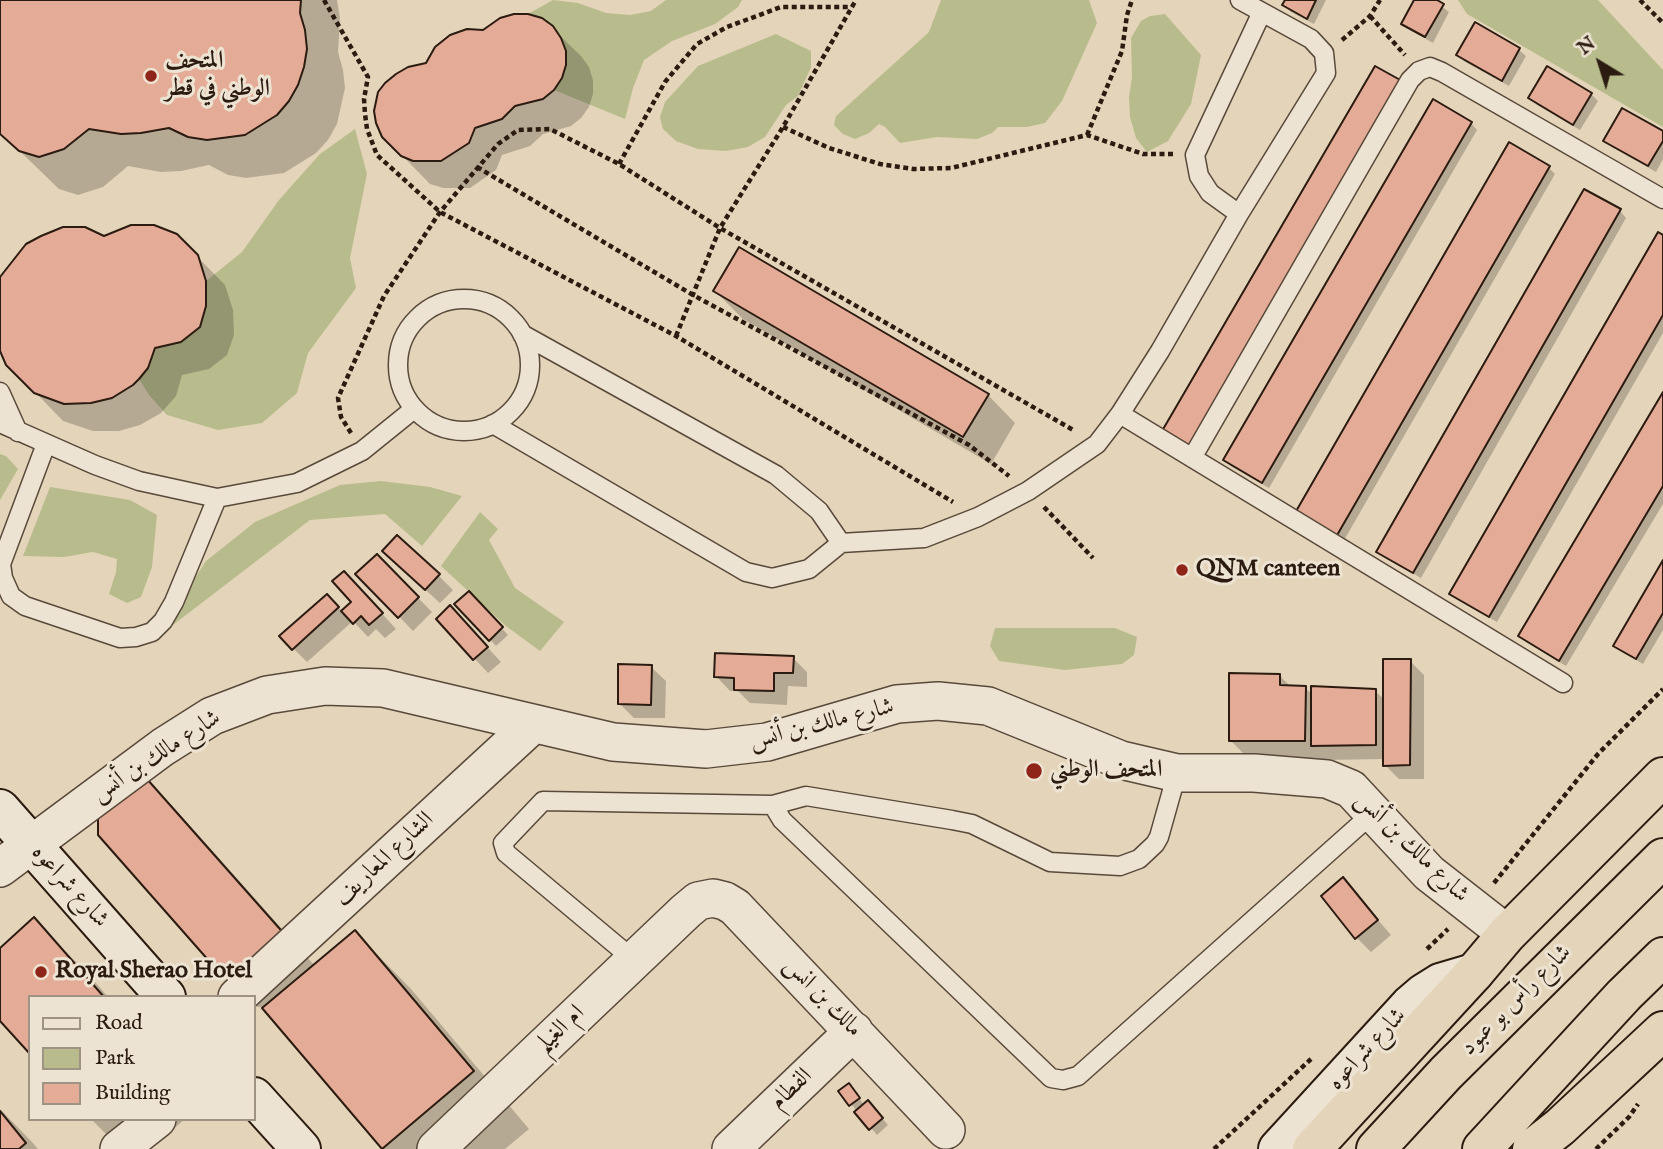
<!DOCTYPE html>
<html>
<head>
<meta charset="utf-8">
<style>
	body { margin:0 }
	#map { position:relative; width:1663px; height:1149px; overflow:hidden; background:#e4d4b9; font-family:"IM FELL English",serif }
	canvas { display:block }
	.legend { position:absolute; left:28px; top:995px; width:228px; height:126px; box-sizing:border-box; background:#ede3d2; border:2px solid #9f9384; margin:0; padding:9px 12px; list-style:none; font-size:21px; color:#2b1b10 }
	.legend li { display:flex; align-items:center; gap:14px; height:35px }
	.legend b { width:35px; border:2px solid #9f9384 }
	.north { position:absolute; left:1565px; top:28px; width:70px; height:70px; -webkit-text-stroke:5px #ede3d2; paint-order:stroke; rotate:322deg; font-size:19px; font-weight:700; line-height:28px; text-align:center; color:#2b1b10 }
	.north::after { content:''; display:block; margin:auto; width:24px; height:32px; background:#2b1b10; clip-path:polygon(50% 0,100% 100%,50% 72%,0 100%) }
</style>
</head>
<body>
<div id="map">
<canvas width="1663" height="1149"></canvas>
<ul class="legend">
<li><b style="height:9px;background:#ede3d2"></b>Road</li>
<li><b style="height:19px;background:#b8bc8c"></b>Park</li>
<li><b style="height:19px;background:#e4ab97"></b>Building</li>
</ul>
<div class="north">N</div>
</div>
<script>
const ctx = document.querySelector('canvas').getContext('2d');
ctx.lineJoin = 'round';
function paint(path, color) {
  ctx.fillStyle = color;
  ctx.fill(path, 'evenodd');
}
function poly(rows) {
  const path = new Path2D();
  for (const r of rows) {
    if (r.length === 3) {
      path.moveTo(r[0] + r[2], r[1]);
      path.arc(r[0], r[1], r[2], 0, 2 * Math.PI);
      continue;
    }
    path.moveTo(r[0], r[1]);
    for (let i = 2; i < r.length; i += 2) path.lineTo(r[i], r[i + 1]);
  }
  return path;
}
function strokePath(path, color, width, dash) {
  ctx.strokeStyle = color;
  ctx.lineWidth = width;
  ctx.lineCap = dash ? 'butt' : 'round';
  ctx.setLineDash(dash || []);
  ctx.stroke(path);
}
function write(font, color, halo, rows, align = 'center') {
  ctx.font = font + ' "IM FELL English",Amiri,serif';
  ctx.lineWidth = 6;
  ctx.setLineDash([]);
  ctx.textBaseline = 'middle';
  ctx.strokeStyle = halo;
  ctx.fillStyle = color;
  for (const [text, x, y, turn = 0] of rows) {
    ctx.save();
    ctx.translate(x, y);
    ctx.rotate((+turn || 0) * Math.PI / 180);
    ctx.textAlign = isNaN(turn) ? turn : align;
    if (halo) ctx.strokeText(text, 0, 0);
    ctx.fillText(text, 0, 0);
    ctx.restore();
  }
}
paint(poly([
	[553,0,578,3,606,13,630,15,651,11,666,0,742,0,738,7,715,24,672,41,644,60,633,88,625,119,554,90,562,78,566,65,566,51,561,38,553,26,542,18,528,14],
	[941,0,1089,0,1097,23,1062,101,1045,123,1027,127,998,127,992,133,977,139,937,137,900,143,885,127,879,124,869,133,855,139,843,134,834,125,836,116,929,32],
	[1458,0,1598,0,1663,70,1663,127,1467,14],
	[1165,14,1201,55,1191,104,1168,141,1147,152,1136,138,1130,117,1129,97,1132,77,1131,38,1141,21,1150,16],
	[776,34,811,51,811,67,798,96,786,105,765,137,748,147,726,151,698,149,676,141,663,129,660,117,665,102,698,66],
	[355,129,367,174,350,258,356,288,308,353,297,393,262,423,218,430,167,415,149,395,139,379,148,368,155,348,200,327,206,306,206,281,242,252,279,200,320,154],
	[0,454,6,456,18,469,0,500],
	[381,481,430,487,462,496,422,546,385,514,310,520,169,628,186,592,206,561,255,522,340,485],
	[50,487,130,500,157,515,152,567,141,597,127,603,109,594,116,572,117,559,93,552,64,557,23,556],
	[480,512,498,529,489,540,515,588,564,622,540,651,506,626,441,566],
	[995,628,1115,628,1137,637,1134,655,1122,664,1065,670,999,661,990,646]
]), '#b8bc8c');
paint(poly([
	[0,0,337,0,340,18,338,52,343,70,345,88,337,124,328,140,316,153,284,173,246,178,228,175,209,165,181,171,161,172,128,166,103,187,78,195,59,189,0,132],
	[1287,0,1326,0,1314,24,1291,12,1284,5],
	[1416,0,1433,0,1449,12,1433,43,1410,30,1403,23],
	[1475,25,1519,50,1526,56,1509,86,1465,62,1458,55],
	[552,28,581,56,589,67,593,80,593,94,589,107,581,118,571,126,543,134,530,146,502,155,496,170,470,188,443,188,430,184,383,136],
	[1591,94,1598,101,1580,130,1537,105,1530,98],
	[1471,123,1477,130,1269,488,1232,467,1225,460],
	[1663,133,1663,159,1656,172,1612,147,1605,140],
	[1549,168,1555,174,1343,542,1304,519],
	[1620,211,1626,218,1421,578,1385,558,1378,551],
	[176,235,225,285,233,310,234,335,227,355,209,369,182,375,176,396,161,413,140,425,119,431,93,431,63,421,35,392,0,346,0,283,104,238],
	[1663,237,1663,333,1497,622,1458,600,1451,593],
	[715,291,988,395,1015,423,991,464,743,319],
	[1663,395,1663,504,1566,666,1527,642,1520,636],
	[377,556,432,612,413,631,358,574],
	[1663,563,1663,630,1643,664,1622,652,1615,645],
	[398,565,438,575,453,590,440,603],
	[358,587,396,629,385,638,376,629,368,637,353,621,307,662,293,648,327,596,343,612,354,602],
	[469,594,508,635,496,646,457,604],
	[438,619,464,622,501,662,488,673],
	[793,658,807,672,807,687,788,686,787,705,750,703,738,691,730,691,716,676],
	[1410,661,1424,675,1424,779,1399,779,1385,765,1385,759,1326,760,1326,762,1252,762,1230,740,1279,675,1291,687,1305,688,1313,695,1375,691,1385,700],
	[651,667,666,681,665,718,634,718,619,703],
	[139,772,177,811,315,966,355,932,411,989,529,1129,505,1149,383,1149,263,1007,258,1007,219,968],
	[1343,880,1391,935,1371,952,1357,938],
	[34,920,90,976,108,997,30,997,0,1018,0,950],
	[840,1091,855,1092,864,1105,874,1109,888,1125,877,1135],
	[0,1109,32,1142,38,1149,0,1149],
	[91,1119,185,1119,151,1149,121,1149]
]), '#0003');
const building = poly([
	[0,0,301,0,300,13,305,30,307,49,304,67,298,85,289,101,277,115,245,135,207,140,188,137,169,128,141,133,121,134,89,129,64,149,39,157,19,151,0,134,0,0],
	[1285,0,1316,0,1307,19,1282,5,1285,0],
	[1414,0,1437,0,1444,4,1425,37,1401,24,1414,0],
	[514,14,528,14,542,18,553,26,561,38,566,51,566,65,562,78,554,90,543,99,515,106,502,119,475,128,469,143,441,161,413,161,401,156,382,137,376,123,374,111,378,92,385,83,396,74,408,67,426,63,435,47,450,35,467,29,483,30,500,18,514,14],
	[1475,22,1520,48,1502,81,1456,55,1475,22],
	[1375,66,1402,81,1189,446,1162,431,1375,66],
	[1547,66,1592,93,1573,125,1528,98,1547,66],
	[1433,99,1472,122,1262,483,1223,460,1433,99],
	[1622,108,1663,131,1663,141,1648,166,1603,141,1622,108],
	[1509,142,1550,166,1336,537,1295,513,1509,142],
	[1584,189,1621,209,1413,573,1376,552,1584,189],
	[131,225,154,225,177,234,198,255,206,281,206,306,200,327,181,342,155,348,148,368,139,379,133,385,112,398,91,403,64,404,34,393,6,365,0,351,0,277,26,244,41,236,63,227,85,227,104,236,131,225],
	[1658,232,1663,235,1663,315,1489,617,1449,594,1658,232],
	[739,247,989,394,963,437,713,291,739,247],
	[1663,392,1663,486,1559,661,1518,636,1663,392],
	[397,535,440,574,425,590,382,551,397,535],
	[377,554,419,597,398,618,355,574,377,554],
	[1663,560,1663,613,1636,659,1613,646,1663,560],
	[344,571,383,613,369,625,361,616,353,624,341,611,351,602,332,581,344,571],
	[469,591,503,627,489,641,454,604,469,591],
	[327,594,339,607,292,650,279,636,327,594],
	[450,605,488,647,473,660,436,619,450,605],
	[715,653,794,656,793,673,774,673,774,691,734,690,734,678,714,677,715,653],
	[1383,659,1411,659,1410,765,1383,766,1383,659],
	[618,664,652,665,651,705,618,704,618,664],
	[1229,673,1280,674,1280,685,1306,686,1305,741,1229,741,1229,673],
	[1311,686,1376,689,1376,745,1311,746,1311,686],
	[139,770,287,937,254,967,217,970,98,835,98,805,139,770],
	[1343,877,1378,920,1355,939,1321,896,1343,877],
	[34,917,104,997,30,997,30,1054,0,1021,0,948,34,917],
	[355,930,474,1071,382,1149,262,1008,355,930],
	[849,1083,860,1098,849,1106,838,1091,849,1083],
	[868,1100,883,1118,869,1130,854,1112,868,1100],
	[0,1111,26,1143,19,1149,0,1149,0,1111]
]);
paint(building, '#e4ab97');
strokePath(building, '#2b1b10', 2);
const lane = poly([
	[1239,214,1210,193,1199,176,1195,155,1262,12],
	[464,365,66],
	[522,334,776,475,819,511,841,543],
	[0,392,18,432],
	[1120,414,1563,683],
	[0,423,95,465,139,481,217,498,297,483,362,451,414,409],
	[493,424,746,572,772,578,809,569,841,543,924,538,978,517,1028,491,1097,444,1120,414,1160,351,1239,214,1326,73,1324,53,1311,39,1240,0],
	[46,444,1,564,3,578,11,596,25,606,120,638,136,637,152,632,163,621,174,602,217,498],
	[1192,458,1410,80,1419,71,1430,67,1442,72,1663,199],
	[773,805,806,796,952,820,972,824,1050,862,1120,866,1139,859,1155,844,1159,837,1177,773],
	[634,960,506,853,503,843,543,801,773,805,782,820,1051,1078,1063,1080,1078,1076,1374,812]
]);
const street = poly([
	[0,868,163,747,212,716,267,695,325,686,383,688,613,742,706,749,767,742,897,704,938,701,988,706,1121,760,1177,773,1254,773,1327,779,1351,789,1429,873,1507,934],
	[237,997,533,724],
	[119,1149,157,1119],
	[436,1149,686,911,698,901,713,898,725,901,735,907,946,1130],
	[731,1149,854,1031]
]);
const secondary = poly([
	[0,809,166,997],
	[254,1097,301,1149],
	[1278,1149,1410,1005,1424,993,1440,983,1474,973]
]);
const highway = poly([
	[1312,1149,1474,973,1507,934,1663,777],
	[1376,1149,1446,1073,1663,858],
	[1482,1149,1624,995,1663,957],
	[1532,1149,1560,1127,1663,1031]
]);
strokePath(lane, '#59493a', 21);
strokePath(street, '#59493a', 40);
strokePath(secondary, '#2b1b10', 42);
strokePath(highway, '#2b1b10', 42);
strokePath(poly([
	[324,0,368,77,364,99,365,114,367,129,377,155,440,212,676,336,953,502],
	[1640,0,1663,23],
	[1370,16,1405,55],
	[1342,40,1370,16,1380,0],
	[783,127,829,148,880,164,913,169,951,168,1087,135,1143,154,1173,154],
	[1087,135,1122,51,1127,15,1132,0],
	[619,164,665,82,697,44,727,27,781,7,850,7],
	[477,167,693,295,969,445,1009,476],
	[676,336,720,228,783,127,856,0],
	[351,433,341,417,338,398,384,296,440,212,498,144,518,130,550,129,619,164,720,228,1075,431],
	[1044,507,1093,558],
	[1494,883,1598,754,1663,689],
	[1427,949,1448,929],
	[1214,1149,1311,1059],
	[1596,1149,1629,1117,1638,1104]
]), '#2b1b10', 4.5, [5, 3.5]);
strokePath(lane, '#ede3d2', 18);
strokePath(street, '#ede3d2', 37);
strokePath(secondary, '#ede3d2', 38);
strokePath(highway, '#e4d4b9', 38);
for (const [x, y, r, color] of [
	[151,76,7,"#8f2418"],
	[1182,570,7,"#8f2418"],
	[1034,771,9,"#8f2418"],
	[41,972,7,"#8f2418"]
]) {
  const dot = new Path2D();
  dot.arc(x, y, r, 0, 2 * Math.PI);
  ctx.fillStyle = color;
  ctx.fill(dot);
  strokePath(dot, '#ede3d2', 2.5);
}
write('bold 24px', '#2b1b10', '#ede3d2', [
	["المتحف",165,62],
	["الوطني في قطر",165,90],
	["QNM canteen",1196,570],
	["المتحف الوطني",1050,771],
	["Royal Sherao Hotel",55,972]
], 'left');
write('24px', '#2b1b10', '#ede3d2', [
	["شارع مالك بن أنس",822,725,-14],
	["شارع مالك بن أنس",157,757,-33],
	["شارع مالك بن أنس",1411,848,44],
	["الشارع المعاريف",385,860,-43],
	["شارع شراعوه",69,887,48],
	["مالك بن انس",822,998,46],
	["شارع رأس بو عبود",1517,1001,-45],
	["ام الغيلم",561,1030,-44],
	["شارع شراعوه",1368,1050,-47],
	["الفطام",792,1090,-44]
]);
</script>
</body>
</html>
